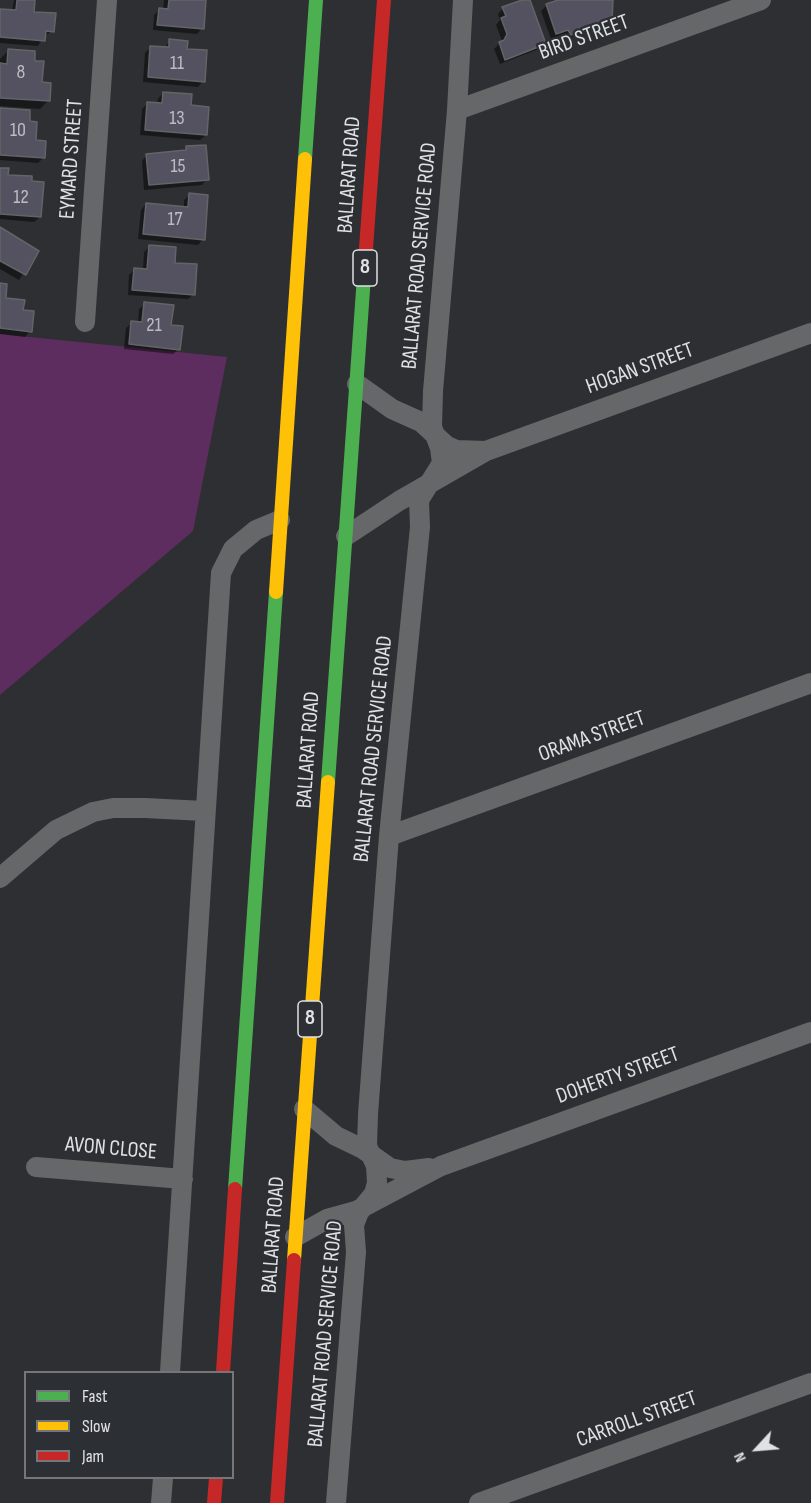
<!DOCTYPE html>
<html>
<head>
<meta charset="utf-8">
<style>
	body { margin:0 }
	#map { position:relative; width:811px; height:1503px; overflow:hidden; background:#2d2f32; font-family:"Sofia Sans Condensed",sans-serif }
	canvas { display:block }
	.legend { position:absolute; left:24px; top:1371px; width:210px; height:108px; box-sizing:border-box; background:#2c2f33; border:2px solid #74767a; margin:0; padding:8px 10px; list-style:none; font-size:18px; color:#dfe1e4 }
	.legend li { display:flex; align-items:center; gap:12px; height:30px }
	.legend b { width:30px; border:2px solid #74767a }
	.north { position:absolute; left:727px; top:1419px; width:60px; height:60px; -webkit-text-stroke:4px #2c2f33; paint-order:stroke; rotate:244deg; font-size:16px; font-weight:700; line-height:24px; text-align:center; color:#dfe1e4 }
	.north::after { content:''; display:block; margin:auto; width:21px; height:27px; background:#dfe1e4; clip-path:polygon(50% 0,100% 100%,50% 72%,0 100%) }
</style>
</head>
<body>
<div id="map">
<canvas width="811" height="1503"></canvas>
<ul class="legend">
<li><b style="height:8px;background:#4caf50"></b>Fast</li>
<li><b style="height:8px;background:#ffc107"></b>Slow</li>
<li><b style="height:8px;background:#c62828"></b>Jam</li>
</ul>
<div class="north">N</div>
</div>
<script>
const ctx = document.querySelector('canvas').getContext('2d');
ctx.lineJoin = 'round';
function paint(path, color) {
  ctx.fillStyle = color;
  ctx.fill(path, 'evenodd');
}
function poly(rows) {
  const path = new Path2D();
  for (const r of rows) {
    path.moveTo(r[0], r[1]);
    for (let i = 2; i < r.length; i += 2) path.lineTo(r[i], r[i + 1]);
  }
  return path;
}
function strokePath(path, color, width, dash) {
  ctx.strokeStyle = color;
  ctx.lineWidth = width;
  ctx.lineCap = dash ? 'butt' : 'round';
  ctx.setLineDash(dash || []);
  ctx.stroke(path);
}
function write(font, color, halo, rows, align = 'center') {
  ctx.font = font + ' "Sofia Sans Condensed",sans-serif';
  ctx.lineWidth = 4.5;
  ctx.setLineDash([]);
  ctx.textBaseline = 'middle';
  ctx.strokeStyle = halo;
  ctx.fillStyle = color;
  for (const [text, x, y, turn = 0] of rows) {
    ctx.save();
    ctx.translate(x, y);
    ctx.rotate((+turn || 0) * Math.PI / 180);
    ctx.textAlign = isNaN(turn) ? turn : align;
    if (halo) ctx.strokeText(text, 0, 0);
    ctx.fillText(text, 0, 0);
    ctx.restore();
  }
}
paint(poly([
	[0,334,227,357,193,531,0,695]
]), '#5d2d60');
paint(poly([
	[14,0,33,0,32,13,53,31,44,36,38,46,0,43,0,10,12,11],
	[164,0,204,0,202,28,197,34,153,30,154,15,159,10,163,10],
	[528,0,545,44,539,49,500,64,494,49,502,41,496,25,500,20,498,14,503,8],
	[562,0,612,0,610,20,605,25,565,40,563,34,551,39,541,11,546,6],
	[170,41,186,50,203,81,198,87,143,82,145,53,151,47,164,48],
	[9,50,33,62,48,101,40,109,0,106,0,59],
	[163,93,190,106,206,135,200,140,140,135,142,109,148,103,157,104,158,99],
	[0,110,28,122,43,158,38,163,0,160],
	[186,148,207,179,202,185,144,190,142,161,147,155,182,152],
	[0,169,40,217,34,222,0,219],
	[190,195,203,239,198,245,138,239,141,210,146,204,184,208,184,200],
	[0,229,37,251,19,280,0,269],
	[149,247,173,264,194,294,188,299,128,295,129,275,134,270,143,271,144,252],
	[0,285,4,299,22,311,30,331,25,337,0,334],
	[145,304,170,327,179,349,173,354,124,349,126,328,132,323,138,323,139,309]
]), '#0007');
const building = poly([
	[17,0,35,0,34,12,56,13,54,32,46,31,45,41,0,37,0,9,16,10,17,0],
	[169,0,206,0,204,29,157,25,159,8,168,9,169,0],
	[522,0,530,0,546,44,505,60,499,42,504,40,507,34,501,18,506,16,502,7,522,0],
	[558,0,613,0,612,20,571,35,568,30,556,34,546,4,558,0],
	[169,39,188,41,187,49,207,50,205,82,148,77,150,46,169,47,169,39],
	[8,49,35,51,35,61,44,61,42,82,51,83,50,101,0,98,0,63,7,64,8,49],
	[163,92,192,94,191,105,209,107,207,135,145,130,147,102,162,103,163,92],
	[0,108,30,110,30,121,37,122,36,140,46,141,45,158,0,155,0,108],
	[206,145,209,180,149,185,146,154,186,150,186,146,206,145],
	[0,168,9,168,8,175,32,176,32,181,44,182,41,217,0,214,0,168],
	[189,193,208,195,205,240,143,234,146,203,188,207,189,193],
	[0,227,39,251,26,275,0,261,0,227],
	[149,245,176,247,175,263,197,264,195,295,132,290,134,268,147,269,149,245],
	[0,283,7,284,6,298,25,300,23,310,34,311,32,332,0,328,0,283],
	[144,302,174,305,171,325,183,326,180,350,129,344,131,321,142,322,144,302]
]);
paint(building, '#545261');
strokePath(building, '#636466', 1.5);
strokePath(poly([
	[457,110,761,0],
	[85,322,107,0],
	[357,384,392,409,421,422,447,446,456,450,486,451],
	[346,536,399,501,486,451,811,333],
	[389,836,811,683],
	[0,878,56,830,93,812,113,808,145,808,204,811],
	[304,1109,336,1136,363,1149,390,1168,405,1171,429,1168],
	[36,1167,183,1179],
	[295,1237,327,1219,356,1211,441,1166,811,1032],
	[170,1372,221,573,233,549,256,530,280,520],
	[161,1503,163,1478],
	[336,1503,356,1252,354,1225,359,1212,374,1194,377,1183,376,1166,367,1146,368,1114,389,836,420,527,419,500,442,463,440,448,432,427,433,391,457,110,463,0],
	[479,1503,811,1383]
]), '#666769', 20);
strokePath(poly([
	[305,159,316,0],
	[328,782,365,262],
	[235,1189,276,592]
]), '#4caf50', 14);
strokePath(poly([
	[276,592,305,159],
	[294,1260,328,782]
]), '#ffc107', 14);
strokePath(poly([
	[365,262,384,0],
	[223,1372,235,1189],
	[214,1503,216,1478],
	[277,1503,294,1260]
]), '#c62828', 14);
write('20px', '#bcbdc3', null, [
	["11",177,64],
	["8",21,73],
	["13",177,119],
	["10",18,131],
	["15",178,167],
	["12",21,198],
	["17",175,220],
	["21",154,326]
]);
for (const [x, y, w] of [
	[365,268,24],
	[310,1019,24]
]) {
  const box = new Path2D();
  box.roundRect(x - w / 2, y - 18, w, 36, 4.5);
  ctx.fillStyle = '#2c2f33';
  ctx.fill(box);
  strokePath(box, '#dfe1e4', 1.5);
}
write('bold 21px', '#dfe1e4', null, [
	["8",365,268],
	["8",310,1019]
]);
write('22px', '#dfe1e4', '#2c2f33', [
	["BIRD STREET",584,38,-20],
	["EYMARD STREET",72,159,-86],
	["BALLARAT ROAD",350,175,-86],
	["BALLARAT ROAD SERVICE ROAD",420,256,-85],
	["HOGAN STREET",640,369,-20],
	["ORAMA STREET",592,737,-20],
	["BALLARAT ROAD SERVICE ROAD",374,749,-84],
	["BALLARAT ROAD",309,750,-86],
	["DOHERTY STREET",618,1076,-20],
	["AVON CLOSE",111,1149,5],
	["BALLARAT ROAD",274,1235,-86],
	["BALLARAT ROAD SERVICE ROAD",326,1334,-85],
	["CARROLL STREET",637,1420,-20]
]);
</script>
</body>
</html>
